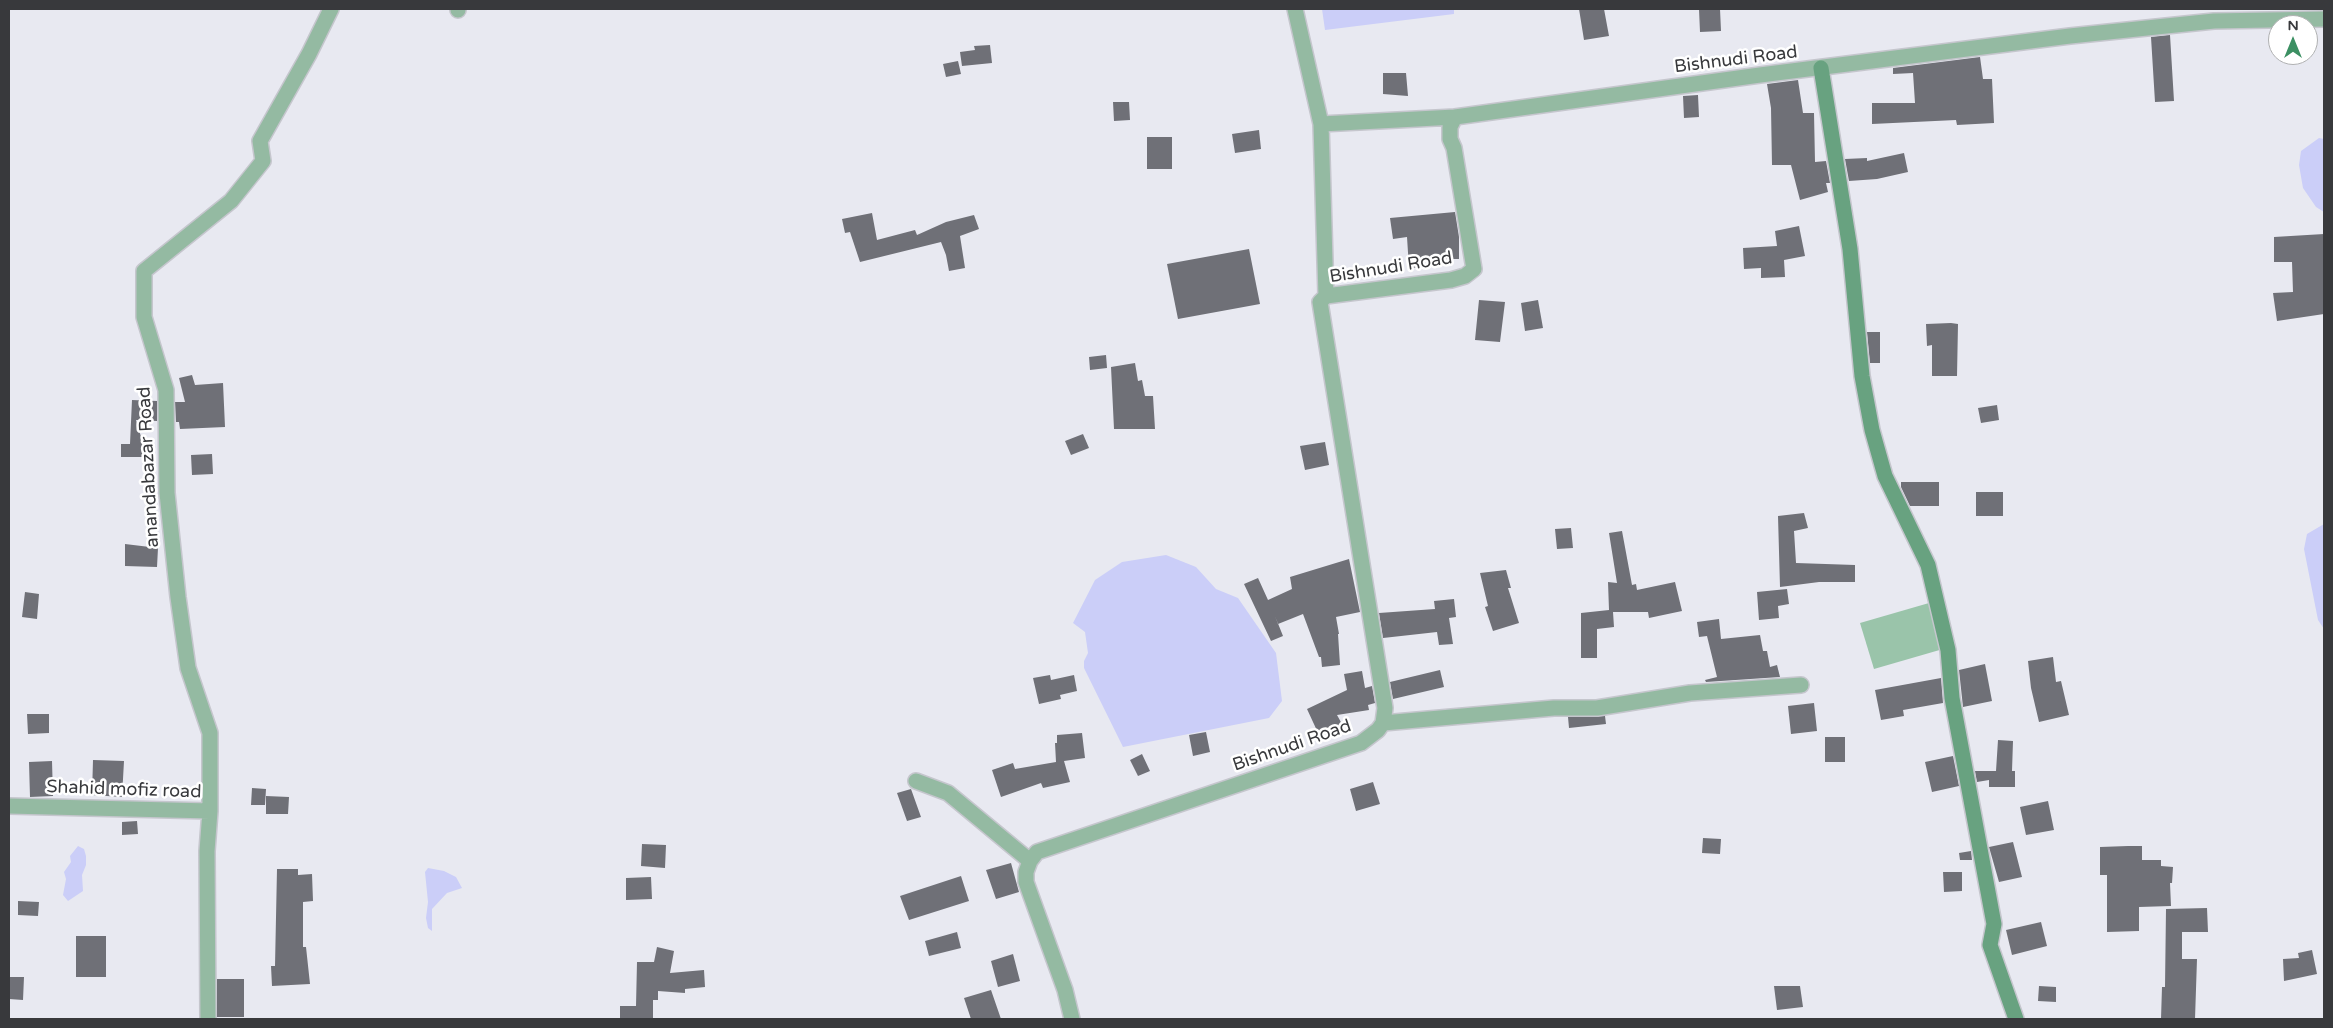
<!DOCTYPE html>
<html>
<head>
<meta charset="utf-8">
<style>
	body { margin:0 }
	#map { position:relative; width:2333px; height:1028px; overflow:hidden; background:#e8e9f1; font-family:"Varela Round",sans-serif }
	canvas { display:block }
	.frame { position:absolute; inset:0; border:10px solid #38393c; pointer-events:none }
	.north { position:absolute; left:2268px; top:15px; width:50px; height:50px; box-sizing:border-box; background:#fff; border:1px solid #afb0b1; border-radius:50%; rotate:0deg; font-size:14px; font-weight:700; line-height:20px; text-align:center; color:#38393c }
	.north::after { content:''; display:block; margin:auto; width:18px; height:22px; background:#3c9063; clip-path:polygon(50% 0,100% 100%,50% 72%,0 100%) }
</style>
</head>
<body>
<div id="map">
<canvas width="2333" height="1028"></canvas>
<div class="frame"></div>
<div class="north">N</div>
</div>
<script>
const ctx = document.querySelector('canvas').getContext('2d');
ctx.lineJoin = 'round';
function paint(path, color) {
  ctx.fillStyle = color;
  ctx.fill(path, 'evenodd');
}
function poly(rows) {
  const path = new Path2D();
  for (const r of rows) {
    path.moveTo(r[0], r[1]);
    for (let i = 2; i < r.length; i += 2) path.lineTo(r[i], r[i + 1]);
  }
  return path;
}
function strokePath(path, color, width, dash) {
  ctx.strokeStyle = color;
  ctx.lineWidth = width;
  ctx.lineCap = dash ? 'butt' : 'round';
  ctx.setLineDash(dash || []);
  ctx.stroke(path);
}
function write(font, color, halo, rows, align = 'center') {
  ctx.font = font + ' "Varela Round",sans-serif';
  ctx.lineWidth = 5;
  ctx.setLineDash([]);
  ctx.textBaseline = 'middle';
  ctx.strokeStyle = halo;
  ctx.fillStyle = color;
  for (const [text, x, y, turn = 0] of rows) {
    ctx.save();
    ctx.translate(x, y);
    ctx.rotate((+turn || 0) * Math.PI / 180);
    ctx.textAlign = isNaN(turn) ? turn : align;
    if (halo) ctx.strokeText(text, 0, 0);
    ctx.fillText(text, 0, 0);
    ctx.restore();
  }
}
paint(poly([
	[1929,603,1943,649,1874,669,1860,623]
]), '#9ac4aa');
paint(poly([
	[1322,9,1454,9,1454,14,1325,30],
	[2319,138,2324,139,2324,212,2316,207,2303,188,2299,165,2301,151],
	[2324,524,2324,629,2318,620,2304,549,2307,534],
	[1166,555,1196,567,1216,589,1238,598,1276,653,1282,701,1269,718,1123,747,1084,668,1084,661,1088,653,1085,632,1073,623,1095,580,1122,562],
	[78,846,84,849,86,856,86,865,82,875,83,891,68,901,63,895,66,879,64,872,71,862,70,856],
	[428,868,444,871,456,877,462,888,447,893,432,909,432,931,428,928,426,918,428,902,425,872]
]), '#cbcef8');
paint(poly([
	[1579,9,1604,9,1609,36,1584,40],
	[1699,9,1720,9,1721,31,1700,32],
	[2170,35,2174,101,2155,102,2151,37],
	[990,45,992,63,962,66,960,52,975,50,974,46],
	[1980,57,1983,79,1992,79,1994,123,1957,125,1956,120,1872,124,1872,103,1915,103,1913,73,1893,74,1893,68],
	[958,61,961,74,946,77,943,64],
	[1383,73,1406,73,1408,96,1383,94],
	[1798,80,1803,113,1814,113,1815,162,1826,161,1830,183,1826,183,1828,192,1800,200,1791,165,1772,165,1771,108,1767,84],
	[1698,95,1699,117,1684,118,1683,96],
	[1113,102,1129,102,1130,120,1114,121],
	[1259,130,1261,149,1235,153,1232,134],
	[1147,137,1172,137,1172,169,1147,169],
	[1904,153,1908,172,1877,179,1849,181,1845,159,1867,158,1867,161],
	[1455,212,1459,237,1459,259,1422,259,1423,267,1409,268,1407,237,1393,239,1390,218],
	[872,213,877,240,915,230,917,235,946,222,974,215,979,229,960,236,965,268,949,271,946,255,941,242,860,262,850,232,845,233,842,219],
	[1799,226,1805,256,1784,260,1785,277,1761,278,1761,268,1744,269,1743,248,1777,246,1775,231],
	[2324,234,2324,314,2277,321,2273,293,2293,292,2292,262,2274,262,2274,237],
	[1249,249,1260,304,1178,319,1167,264],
	[1479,300,1505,302,1500,342,1475,340],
	[1538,300,1543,328,1525,331,1521,303],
	[1951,323,1958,324,1957,376,1932,376,1932,345,1927,346,1926,324],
	[1867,332,1880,332,1880,363,1870,363],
	[1106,355,1107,368,1090,370,1089,357],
	[1135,363,1138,381,1142,380,1145,396,1153,396,1155,429,1114,429,1111,367],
	[192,375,195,385,223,383,225,427,180,429,179,422,176,422,175,402,185,402,179,378],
	[132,400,157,401,157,421,136,420,147,457,121,457,121,444,130,444],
	[1997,405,1999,420,1981,423,1978,408],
	[1083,434,1089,448,1071,455,1065,441],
	[1325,442,1329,465,1305,470,1300,446],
	[212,454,213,474,192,475,191,455],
	[1901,482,1939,482,1939,506,1910,506,1901,487],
	[1976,492,2003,492,2003,516,1976,516],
	[1804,513,1808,528,1794,531,1796,563,1855,565,1855,582,1819,582,1780,587,1778,516],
	[1571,528,1573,548,1557,549,1555,529],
	[1622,531,1632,585,1636,584,1637,590,1675,582,1682,611,1649,618,1648,612,1613,612,1614,627,1597,629,1597,658,1581,658,1581,613,1609,610,1608,582,1617,583,1609,533],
	[125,544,158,548,157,567,125,566],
	[1349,559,1360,612,1336,617,1339,634,1338,634,1340,665,1322,667,1321,657,1319,657,1303,614,1278,624,1275,616,1283,636,1271,641,1244,584,1258,578,1268,600,1292,589,1290,577],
	[1506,570,1511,588,1508,588,1519,623,1493,631,1485,607,1488,606,1480,573],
	[1787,589,1789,604,1778,606,1779,618,1759,620,1757,592],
	[25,592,39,594,37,619,22,617],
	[1454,599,1456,617,1449,618,1453,644,1439,645,1437,632,1383,638,1379,613,1435,609,1434,601],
	[1719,619,1721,639,1760,635,1763,651,1767,651,1770,667,1777,665,1780,677,1706,682,1705,680,1717,677,1707,636,1699,637,1697,622],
	[2053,657,2056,682,2061,681,2069,715,2039,722,2031,688,2028,661],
	[1985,664,1992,701,1963,707,1959,670],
	[1440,670,1444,687,1393,699,1390,682],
	[1362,671,1365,688,1372,686,1375,703,1368,705,1369,710,1337,715,1342,724,1319,735,1307,709,1347,690,1344,674],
	[1050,675,1051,680,1074,675,1077,691,1060,695,1061,699,1039,704,1033,678],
	[1941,678,1943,703,1903,710,1904,716,1881,720,1875,690],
	[1814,703,1817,731,1791,734,1788,706],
	[27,714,49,714,49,733,28,734],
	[1605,716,1606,724,1569,728,1568,717],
	[1206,732,1210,752,1193,756,1189,735],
	[1082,733,1085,758,1064,761,1070,782,1043,788,1041,783,1001,797,992,770,1013,763,1015,769,1056,762,1055,743,1057,743,1057,735],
	[1825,737,1845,737,1845,762,1825,762],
	[1998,740,2013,741,2012,771,2015,771,2015,787,1989,787,1989,780,1977,782,1975,771,1996,771],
	[1142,754,1150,771,1138,776,1130,760],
	[1953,756,1959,786,1932,792,1925,762],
	[93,760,124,761,122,797,92,795],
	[52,761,53,796,30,797,29,762],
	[1373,782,1380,804,1356,811,1350,789],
	[252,788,266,789,265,805,251,805],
	[911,789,921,817,907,821,897,793],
	[266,796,289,797,288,814,266,814],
	[2048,801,2054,830,2026,835,2020,807],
	[137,821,138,834,122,835,122,822],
	[1703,838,1721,839,1720,854,1702,853],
	[2013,842,2022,877,1999,882,1989,847],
	[642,844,666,845,665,868,641,866],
	[2128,846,2142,846,2142,860,2161,860,2161,866,2173,867,2172,883,2170,883,2171,906,2139,907,2139,931,2107,932,2107,875,2100,875,2100,847],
	[1971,851,1972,860,1960,860,1959,853],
	[1011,863,1019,892,996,899,986,870],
	[277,869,298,869,298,875,312,874,313,901,303,902,303,947,306,947,310,984,272,986,271,966,275,966],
	[1943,872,1962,872,1962,891,1944,892],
	[961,876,969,901,909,920,900,896],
	[651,877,652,899,626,900,626,878],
	[18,901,39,902,38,916,18,915],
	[2207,908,2208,932,2182,932,2182,959,2197,959,2195,1019,2161,1019,2162,987,2165,987,2166,909],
	[2041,922,2047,946,2012,955,2006,930],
	[957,932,961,948,929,956,925,941],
	[76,936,106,936,106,977,76,977],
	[657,947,674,951,670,973,704,970,705,987,685,989,685,993,658,991,658,1000,653,1000,653,1019,620,1019,620,1006,636,1006,637,962,654,962],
	[2312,950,2317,974,2284,981,2283,959,2299,958,2298,953],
	[1013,954,1020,981,998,987,991,961],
	[9,977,24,977,23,1000,9,999],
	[217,979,244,979,244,1017,217,1017],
	[1774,986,1800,986,1803,1007,1777,1010],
	[2039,986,2056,987,2056,1002,2038,1001],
	[991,990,1001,1019,971,1019,964,998]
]), '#6f7077');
const street = poly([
	[1295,9,1321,124,1326,296],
	[458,10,458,9],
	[1321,124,1455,117],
	[1383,723,1554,708,1597,708,1690,693,1801,685],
	[916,781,948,793,1030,861],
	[9,806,210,811,207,851,208,1019],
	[210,811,210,733,188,668,178,597,167,493,166,390,144,317,144,271,231,201,263,161,260,141,309,54,331,9],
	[1072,1019,1065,990,1026,882,1026,872,1030,861,1037,852,1361,743,1378,730,1383,723,1385,708,1320,302,1326,296,1451,280,1465,276,1474,269,1454,148,1450,139,1450,127,1455,117,1760,75,2070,36,2214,21,2324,19]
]);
const secondary = poly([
	[1821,68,1850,249,1862,376,1872,430,1885,476,1928,565,1948,650,1952,698,1994,924,1990,945,2016,1019]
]);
strokePath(street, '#c5c6cd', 18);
strokePath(secondary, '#c5c6cd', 18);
strokePath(street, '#94baa2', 15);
strokePath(secondary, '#68a280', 15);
write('18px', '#38393c', '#fff', [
	["Bishnudi Road",1736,60,-7],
	["Bishnudi Road",1391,268,-9],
	["anandabazar Road",149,467,-93],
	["Bishnudi Road",1292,746,-19],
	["Shahid mofiz road",124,790,2]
]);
</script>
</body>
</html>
